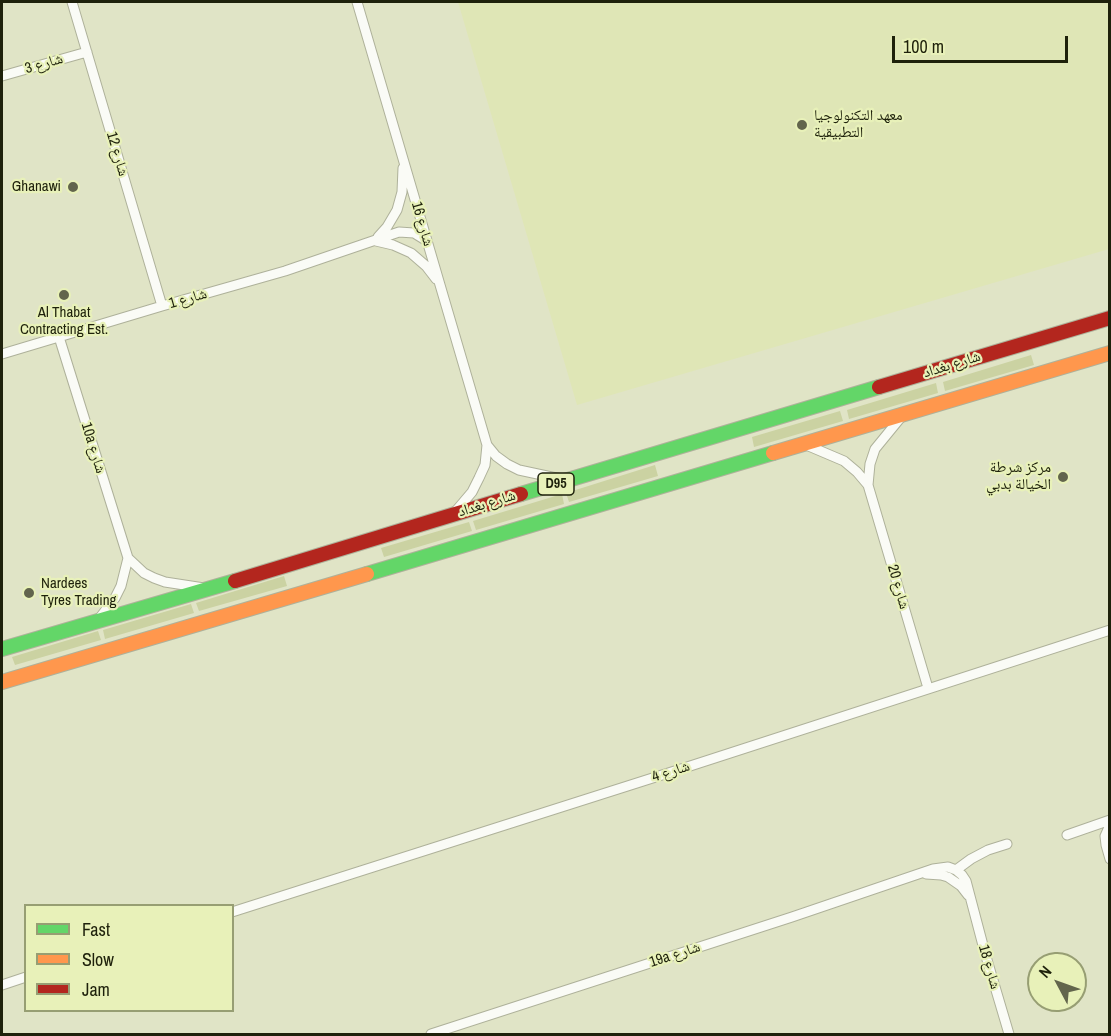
<!DOCTYPE html>
<html>
<head>
<meta charset="utf-8">
<style>
	body { margin:0 }
	#map { position:relative; width:1111px; height:1036px; overflow:hidden; background:#e0e4c6; font-family:"Archivo Narrow",sans-serif }
	canvas { display:block }
	.frame { position:absolute; inset:0; border:3px solid #1e210b; pointer-events:none }
	.legend { position:absolute; left:24px; top:904px; width:210px; height:108px; box-sizing:border-box; background:#e8f1b9; border:2px solid #979e73; margin:0; padding:8px 10px; list-style:none; font-size:18px; color:#1e210b }
	.legend li { display:flex; align-items:center; gap:12px; height:30px }
	.legend b { width:30px; border:2px solid #979e73 }
	.north { position:absolute; left:1027px; top:952px; width:60px; height:60px; box-sizing:border-box; background:#e8f1b9; border:2px solid #979e73; border-radius:50%; rotate:311deg; font-size:16px; font-weight:700; line-height:24px; text-align:center; color:#1e210b }
	.north::after { content:''; display:block; margin:auto; width:21px; height:27px; background:#62654c; clip-path:polygon(50% 0,100% 100%,50% 72%,0 100%) }
	.scale { position:absolute; left:892px; top:36px; width:176px; height:27px; box-sizing:border-box; border:3px solid #1e210b; border-top:0; padding-left:8px; font-size:18px; line-height:21px; white-space:nowrap; color:#1e210b; -webkit-text-stroke:4px #e8f1b9; paint-order:stroke }
</style>
</head>
<body>
<div id="map">
<canvas width="1111" height="1036"></canvas>
<div class="frame"></div>
<ul class="legend">
<li><b style="height:8px;background:#63d668"></b>Fast</li>
<li><b style="height:8px;background:#ff974d"></b>Slow</li>
<li><b style="height:8px;background:#b3261e"></b>Jam</li>
</ul>
<div class="north">N</div>
<div class="scale">100 m</div>
</div>
<script>
const ctx = document.querySelector('canvas').getContext('2d');
ctx.lineJoin = 'round';
function paint(path, color) {
  ctx.fillStyle = color;
  ctx.fill(path, 'evenodd');
}
function poly(rows) {
  const path = new Path2D();
  for (const r of rows) {
    path.moveTo(r[0], r[1]);
    for (let i = 2; i < r.length; i += 2) path.lineTo(r[i], r[i + 1]);
  }
  return path;
}
function strokePath(path, color, width, dash) {
  ctx.strokeStyle = color;
  ctx.lineWidth = width;
  ctx.lineCap = dash ? 'butt' : 'round';
  ctx.setLineDash(dash || []);
  ctx.stroke(path);
}
function write(font, color, halo, rows, align = 'center') {
  ctx.font = font + ' "Archivo Narrow","Noto Naskh Arabic",sans-serif';
  ctx.lineWidth = 4.5;
  ctx.setLineDash([]);
  ctx.textBaseline = 'middle';
  ctx.strokeStyle = halo;
  ctx.fillStyle = color;
  for (const [text, x, y, turn = 0] of rows) {
    ctx.save();
    ctx.translate(x, y);
    ctx.rotate((+turn || 0) * Math.PI / 180);
    ctx.textAlign = isNaN(turn) ? turn : align;
    if (halo) ctx.strokeText(text, 0, 0);
    ctx.fillText(text, 0, 0);
    ctx.restore();
  }
}
paint(poly([
	[458,2,1109,2,1109,249,577,405]
]), '#dfe6b6');
paint(poly([
	[1031,355,1034,365,945,391,943,382],
	[936,383,938,393,849,419,847,410],
	[840,411,843,421,754,447,752,437],
	[655,465,658,476,569,502,566,493],
	[562,494,564,504,476,530,473,521],
	[469,522,472,531,384,557,381,548],
	[284,576,287,586,199,611,196,603],
	[191,604,194,613,105,639,103,630],
	[98,631,101,640,15,665,12,657]
]), '#cbd2a2');
const street = poly([
	[72,2,162,306],
	[357,2,487,445,496,456,507,464,519,470,561,479],
	[2,76,87,52],
	[378,237,387,227,397,210,402,192,403,168],
	[376,241,393,245,411,253,426,266,436,279],
	[59,337,128,558,144,573,154,578,165,582,204,588],
	[2,354,162,306,285,271,399,232,414,233,427,241],
	[902,416,875,449,870,464,868,485,928,688],
	[804,444,844,461,857,472,868,485],
	[455,512,472,492,479,478,485,465,487,445],
	[98,620,115,598,121,586,128,558],
	[1110,825,1105,836,1106,845,1110,859],
	[1067,835,1110,820],
	[956,870,971,859,988,850,1007,844],
	[926,874,941,875,948,877,961,886,968,895],
	[232,912,684,768,1110,630],
	[2,985,26,977],
	[431,1034,792,917,933,869,948,867,956,870,962,875,966,881,985,953,1009,1034]
]);
const fast = poly([
	[521,494,879,387],
	[367,574,773,453],
	[2,649,235,581]
]);
const slow = poly([
	[773,453,1110,353],
	[2,682,367,574]
]);
const jam = poly([
	[879,387,1110,318],
	[235,581,521,494]
]);
strokePath(street, '#aeb19a', 11);
strokePath(fast, '#aeb19a', 16);
strokePath(slow, '#aeb19a', 16);
strokePath(jam, '#aeb19a', 16);
strokePath(street, '#fafbf6', 9);
strokePath(fast, '#63d668', 14);
strokePath(slow, '#ff974d', 14);
strokePath(jam, '#b3261e', 14);
for (const [x, y, r, color] of [
	[802,125,6,"#62654c"],
	[73,187,6,"#62654c"],
	[64,295,6,"#62654c"],
	[1063,477,6,"#62654c"],
	[29,593,6,"#62654c"]
]) {
  const dot = new Path2D();
  dot.arc(x, y, r, 0, 2 * Math.PI);
  ctx.fillStyle = color;
  ctx.fill(dot);
  strokePath(dot, '#e8f1b9', 2);
}
for (const [x, y, w] of [
	[556,484,36]
]) {
  const box = new Path2D();
  box.roundRect(x - w / 2, y - 11, w, 22, 4.5);
  ctx.fillStyle = '#e8f1b9';
  ctx.fill(box);
  strokePath(box, '#1e210b', 1.5);
}
write('bold 14px', '#1e210b', null, [
	["D95",556,484]
]);
write('15px', '#1e210b', '#e8f1b9', [
	["شارع 3",44,64,-16],
	["شارع 12",117,154,74],
	["شارع 16",422,224,74],
	["شارع 1",188,299,-16],
	["شارع بغداد",952,365,-17],
	["10a شارع",93,448,73],
	["شارع بغداد",487,504,-17],
	["شارع 20",898,587,74],
	["شارع 4",671,772,-18],
	["19a شارع",675,955,-18],
	["شارع 18",989,967,74]
]);
write('15px', '#1e210b', '#e8f1b9', [
	["معهد التكنولوجيا",814,116],
	["التطبيقية",814,133],
	["Ghanawi",61,187,"right"],
	["Al Thabat",64,313,"center"],
	["Contracting Est.",64,330,"center"],
	["مركز شرطة",1051,468,"right"],
	["الخيالة بدبي",1051,485,"right"],
	["Nardees",41,584],
	["Tyres Trading",41,601]
], 'left');
</script>
</body>
</html>
